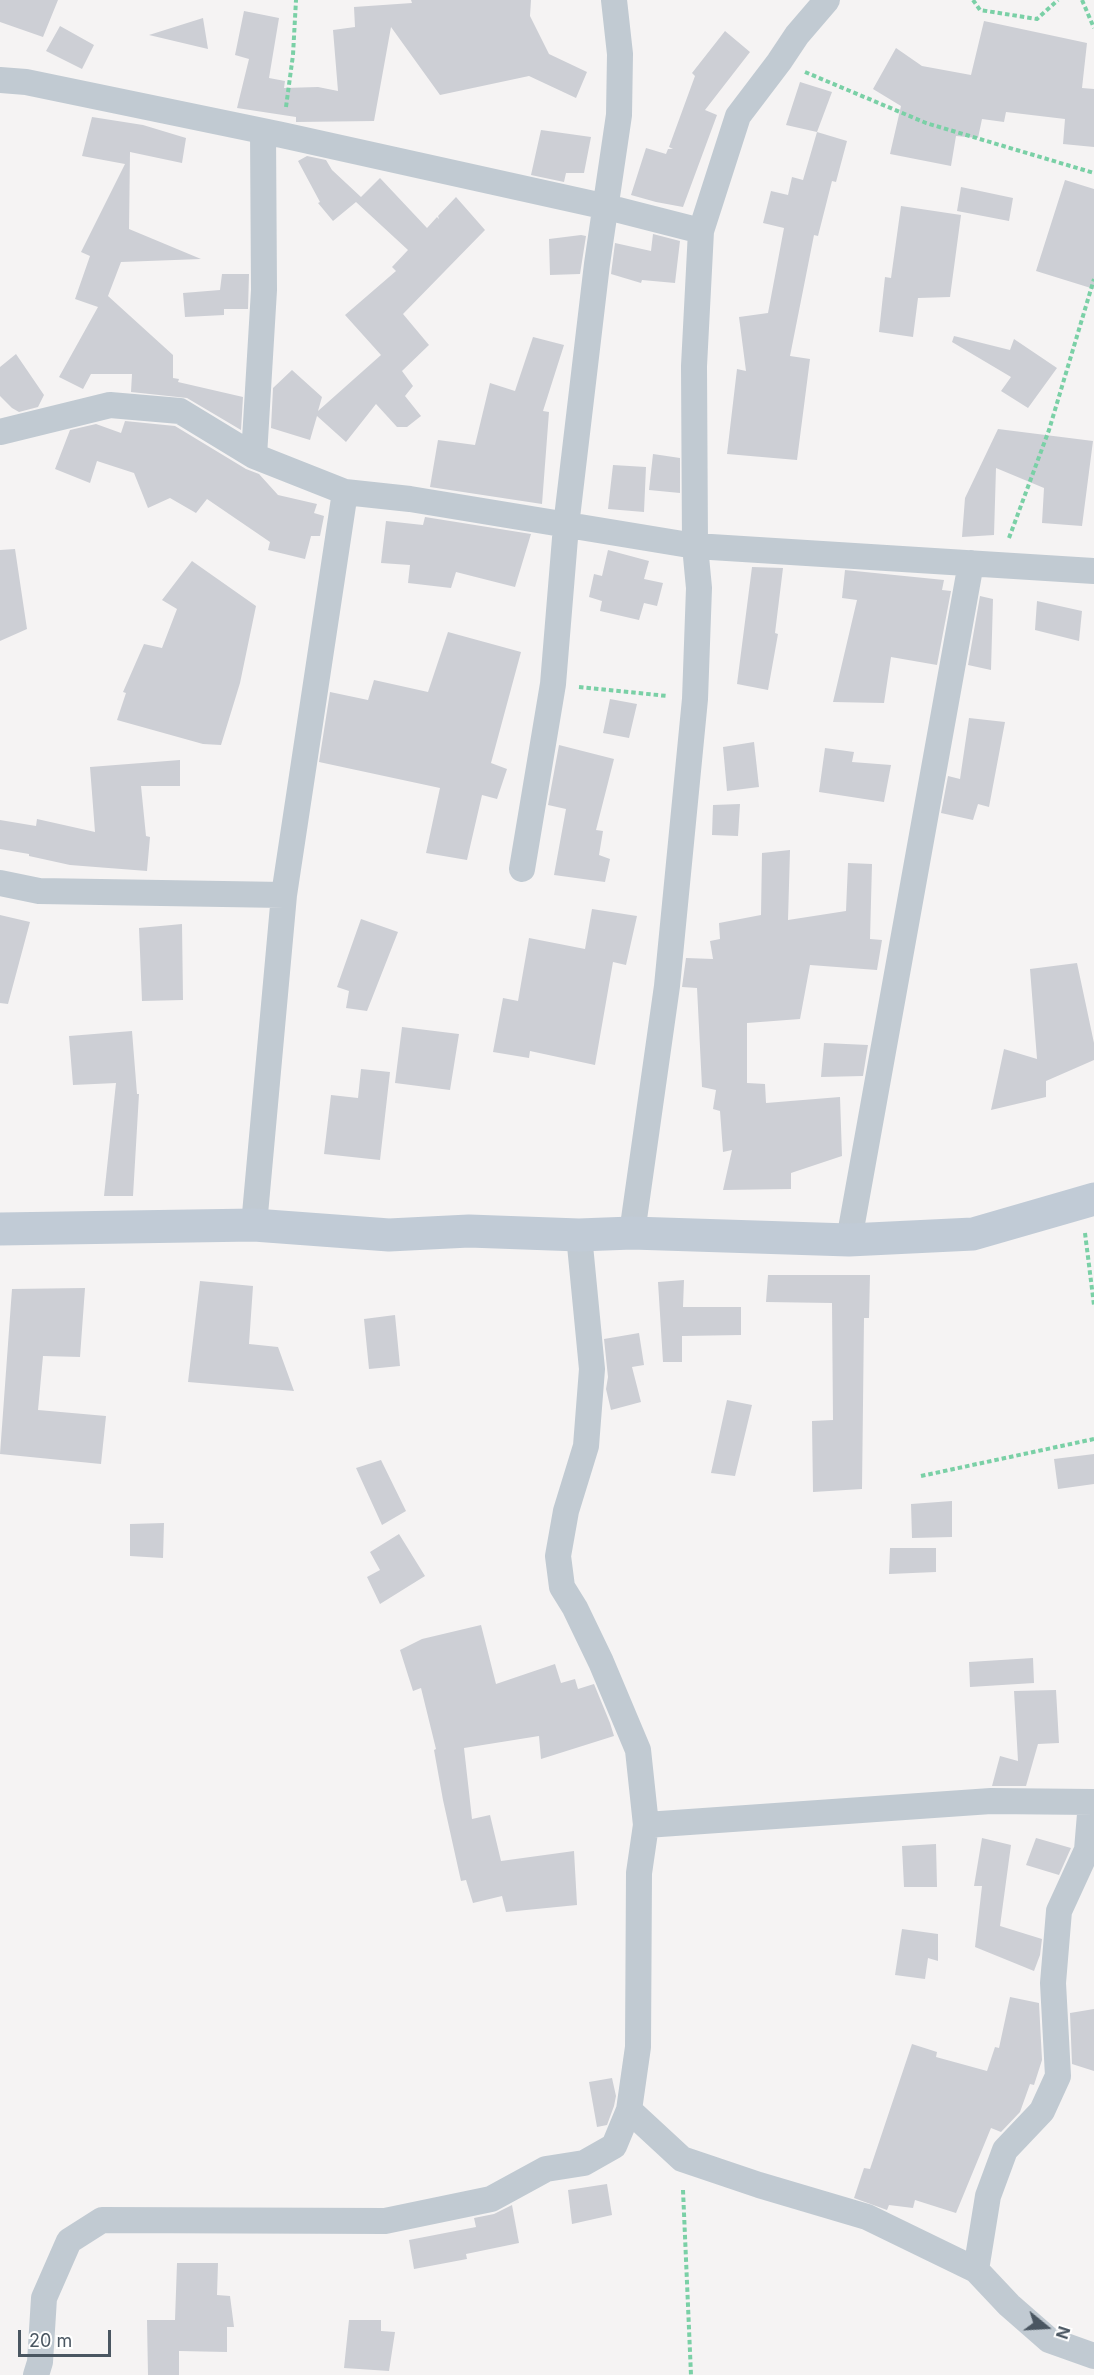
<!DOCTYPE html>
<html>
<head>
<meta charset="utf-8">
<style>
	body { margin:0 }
	#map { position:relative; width:1094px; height:2375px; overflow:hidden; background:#f5f3f3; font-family:Inter,sans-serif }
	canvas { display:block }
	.north { position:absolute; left:1016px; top:2297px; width:60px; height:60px; -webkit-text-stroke:4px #fff; paint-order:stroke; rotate:108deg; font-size:16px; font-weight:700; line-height:24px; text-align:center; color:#4a5661 }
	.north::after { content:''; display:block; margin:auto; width:21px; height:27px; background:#4a5661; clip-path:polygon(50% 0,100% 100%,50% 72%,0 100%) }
	.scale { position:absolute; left:18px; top:2330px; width:93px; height:27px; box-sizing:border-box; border:3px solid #4a5661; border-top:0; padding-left:8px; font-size:18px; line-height:21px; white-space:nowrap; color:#4a5661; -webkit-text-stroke:4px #fff; paint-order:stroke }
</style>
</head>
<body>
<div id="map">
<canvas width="1094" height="2375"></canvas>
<div class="north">N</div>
<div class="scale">20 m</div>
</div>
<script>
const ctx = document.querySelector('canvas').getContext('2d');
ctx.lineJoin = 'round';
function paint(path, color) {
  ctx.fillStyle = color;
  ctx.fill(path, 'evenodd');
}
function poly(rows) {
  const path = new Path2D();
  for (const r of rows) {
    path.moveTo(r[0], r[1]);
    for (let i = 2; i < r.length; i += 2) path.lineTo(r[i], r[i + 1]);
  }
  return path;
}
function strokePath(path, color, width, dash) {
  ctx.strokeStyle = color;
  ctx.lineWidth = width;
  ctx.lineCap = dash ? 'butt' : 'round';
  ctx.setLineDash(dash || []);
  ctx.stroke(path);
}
paint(poly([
	[0,0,58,0,43,37,0,22],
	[411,0,531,0,530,16,549,54,587,72,576,98,529,76,440,95,391,27,374,121,296,122,296,117,237,108,249,59,235,55,244,11,279,18,269,78,285,81,284,88,318,87,338,91,333,30,355,27,354,7,412,3],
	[203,18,208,49,149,35],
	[984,21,1087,43,1082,88,1094,89,1094,147,1063,144,1065,119,1006,112,1004,122,982,119,978,138,956,136,951,166,890,154,901,106,873,89,896,48,922,66,971,75],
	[60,26,94,45,82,69,46,51],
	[725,31,750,52,705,110,717,115,683,207,656,202,631,195,646,148,666,154,668,149,673,149,669,147,695,76,692,73],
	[800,82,832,92,817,132,786,125],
	[92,117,143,125,186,138,182,163,130,152,129,229,201,259,121,262,108,296,173,355,173,378,179,379,178,382,243,397,241,430,187,398,131,392,132,374,91,374,83,389,59,377,98,307,75,299,90,256,81,252,125,164,82,156],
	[541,130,591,137,584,173,566,173,564,182,531,175],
	[817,132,847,141,836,182,832,181,818,236,814,235,790,356,810,359,797,460,727,454,737,369,746,371,739,317,768,313,784,228,763,223,771,191,788,195,792,177,803,180],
	[307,156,326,160,332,170,361,197,380,178,427,228,437,217,439,219,438,216,456,197,485,230,403,314,429,345,402,371,413,386,405,396,421,416,407,427,397,427,376,404,346,442,317,416,310,440,271,428,273,388,292,370,322,397,318,411,381,355,345,315,396,271,392,267,408,250,356,202,333,221,318,203,320,202,298,161],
	[1065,180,1094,189,1094,289,1036,271],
	[961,187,1013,198,1009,221,957,211],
	[901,206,961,215,950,297,918,298,913,337,879,332,885,277,891,278],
	[653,234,680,241,675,283,642,280,641,283,611,274,615,243,651,251],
	[581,235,586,236,580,274,550,275,549,239],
	[222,274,249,274,248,309,224,309,224,315,185,317,183,293,220,290],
	[954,336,1010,350,1014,339,1057,368,1028,408,1001,391,1011,377,952,342],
	[533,337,564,345,543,411,549,412,542,504,430,487,438,440,475,445,490,383,515,391],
	[16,354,44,395,38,407,19,412,12,408,0,396,0,367],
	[125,421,175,426,246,469,259,474,278,495,317,504,314,513,324,516,320,536,311,536,305,559,268,550,270,542,207,499,196,513,170,498,148,508,134,473,97,461,90,483,55,469,70,430,96,424,121,433],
	[998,429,1093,441,1082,526,1042,523,1044,488,996,468,994,535,962,537,965,498],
	[653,454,680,458,680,493,649,490],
	[613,465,646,467,644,512,608,509],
	[425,517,531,534,515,587,456,572,451,588,408,583,410,565,381,563,386,521,423,525],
	[15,549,27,629,0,641,0,550],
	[608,550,649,561,644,579,663,583,657,606,644,603,639,620,600,611,602,601,589,597,594,574,602,576],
	[192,561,256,606,240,683,221,745,203,744,117,720,126,693,123,692,144,644,162,648,177,609,162,600],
	[752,567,783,568,775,633,778,634,768,690,737,684],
	[845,570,944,580,942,590,951,591,937,665,891,657,884,703,833,702,857,600,842,598],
	[980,596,993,599,991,670,968,665],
	[1037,601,1082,611,1079,641,1035,630],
	[448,632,521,652,491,763,507,769,497,799,482,795,467,860,426,853,440,788,319,762,330,692,368,700,374,680,428,692],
	[610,699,637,704,629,738,603,733],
	[969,718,1005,722,989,807,978,804,973,820,941,813,948,776,960,779],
	[754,742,759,787,727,791,723,747],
	[559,745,614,759,596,830,603,831,599,855,610,859,605,882,554,875,566,809,548,805],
	[825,748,854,752,852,762,891,765,884,802,819,792],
	[180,760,180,786,141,786,146,836,150,837,147,871,70,865,29,856,29,854,0,849,0,820,36,826,37,819,95,832,90,767],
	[740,804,738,836,712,835,713,805],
	[790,850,788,920,846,911,848,863,872,864,870,939,882,940,877,970,810,965,800,1019,747,1023,747,1083,765,1084,766,1103,840,1097,842,1156,791,1173,791,1189,723,1190,732,1150,723,1152,720,1111,713,1109,716,1090,702,1087,697,988,682,987,686,958,713,959,710,941,720,939,719,923,761,915,762,853],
	[592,909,637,916,626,965,613,962,595,1065,530,1051,529,1058,493,1052,503,998,518,1001,529,938,585,949],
	[0,915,30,922,8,1004,0,1003],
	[361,919,398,932,367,1011,346,1008,349,991,337,987],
	[182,924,183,1000,142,1001,139,928],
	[1077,963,1094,1043,1094,1060,1046,1081,1046,1097,991,1110,1004,1049,1037,1059,1030,969],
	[402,1027,459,1034,450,1090,395,1083],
	[132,1031,137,1094,139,1094,133,1196,104,1196,116,1083,73,1085,69,1036],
	[824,1043,868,1045,863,1076,821,1077],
	[361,1069,390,1072,380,1160,324,1154,331,1095,358,1098],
	[768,1275,870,1275,869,1318,864,1318,862,1489,813,1492,812,1421,833,1420,832,1303,766,1302],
	[684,1280,683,1307,741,1307,741,1335,682,1336,682,1362,663,1362,658,1282],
	[200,1281,253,1286,249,1344,278,1347,294,1391,188,1382],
	[85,1288,80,1357,43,1356,38,1410,106,1416,101,1464,0,1454,12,1289],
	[395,1315,400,1366,369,1369,364,1319],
	[639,1333,644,1365,632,1367,641,1402,611,1410,606,1389,608,1377,604,1339],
	[727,1400,752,1405,735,1476,711,1473],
	[1094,1454,1094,1484,1058,1489,1054,1459],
	[381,1460,406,1511,382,1525,356,1468],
	[952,1501,952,1537,912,1538,911,1504],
	[164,1523,163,1558,130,1556,130,1524],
	[399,1534,425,1576,380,1604,367,1577,380,1570,370,1552],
	[890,1548,936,1548,936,1572,889,1574],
	[481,1625,496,1684,555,1664,561,1683,575,1679,578,1689,594,1684,610,1723,614,1736,541,1759,539,1736,464,1748,472,1819,490,1815,501,1861,574,1851,577,1905,506,1912,502,1896,473,1903,466,1880,461,1881,443,1800,434,1750,436,1749,421,1688,413,1691,400,1650,422,1639],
	[1033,1658,1034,1683,970,1687,969,1662],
	[1056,1690,1059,1743,1038,1744,1026,1786,992,1786,1000,1756,1018,1761,1014,1691],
	[982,1838,1011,1845,1000,1926,1042,1939,1040,1955,1034,1971,975,1947,982,1886,974,1886],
	[1036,1838,1071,1848,1059,1875,1026,1865],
	[936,1844,937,1887,904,1887,902,1846],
	[902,1929,938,1934,938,1961,928,1958,925,1979,895,1975],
	[1010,1997,1039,2003,1042,2060,1034,2085,1030,2084,1020,2112,1001,2132,991,2128,956,2213,915,2200,913,2208,889,2205,887,2210,854,2198,864,2168,870,2169,912,2044,937,2052,936,2057,987,2071,995,2047,999,2048],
	[1094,2009,1094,2071,1072,2064,1070,2013],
	[612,2078,616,2096,614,2106,607,2125,597,2127,589,2082],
	[607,2184,612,2215,572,2224,568,2190],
	[512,2205,519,2243,466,2254,467,2259,414,2269,409,2240,476,2227,474,2218,494,2214],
	[177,2263,218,2263,217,2295,230,2296,234,2327,227,2327,227,2352,179,2351,179,2375,148,2375,147,2320,175,2320],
	[349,2320,381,2320,381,2331,395,2332,389,2371,344,2368]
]), '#cdcfd5');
strokePath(poly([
	[973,0,980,10,1037,19,1058,0],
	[1082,0,1094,28],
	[805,72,926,123,1094,173],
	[286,107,293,55,296,0],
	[1009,538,1049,430,1094,279],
	[579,687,667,696],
	[1085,1233,1094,1305],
	[921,1476,1094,1439],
	[683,2190,691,2375]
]), '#7ad0a6', 4, [4.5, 3]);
strokePath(poly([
	[0,80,26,82,282,135,607,207,701,231],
	[0,432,110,405,180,411,254,456,345,492,410,499,695,546,1094,571],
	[254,456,264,290,263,132],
	[522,869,553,684,566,526,597,264,619,115,620,54,614,0],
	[0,883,39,891,284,895],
	[254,1225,284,895,345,492],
	[632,1233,667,986,695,699,699,588,695,546,694,366,701,231,738,116,779,62,797,35,827,0],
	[849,1240,971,563],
	[1091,1802,1087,1850,1059,1911,1053,1983,1058,2076,1042,2111,1005,2150,988,2196,976,2270,1009,2305,1049,2340,1094,2356],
	[646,1825,991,1801,1094,1802],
	[629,2110,682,2159,759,2185,867,2217,976,2270],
	[36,2375,40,2362,44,2298,69,2241,102,2220,385,2221,491,2199,546,2169,584,2163,614,2146,629,2110,638,2047,639,1873,646,1825,638,1750,601,1662,575,1608,562,1587,558,1556,566,1511,586,1446,592,1369,579,1235]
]), '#c1cad2', 26);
strokePath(poly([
	[0,1229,254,1225,389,1235,469,1231,579,1235,632,1233,849,1240,973,1234,1094,1199]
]), '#c1cbd6', 33);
</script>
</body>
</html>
